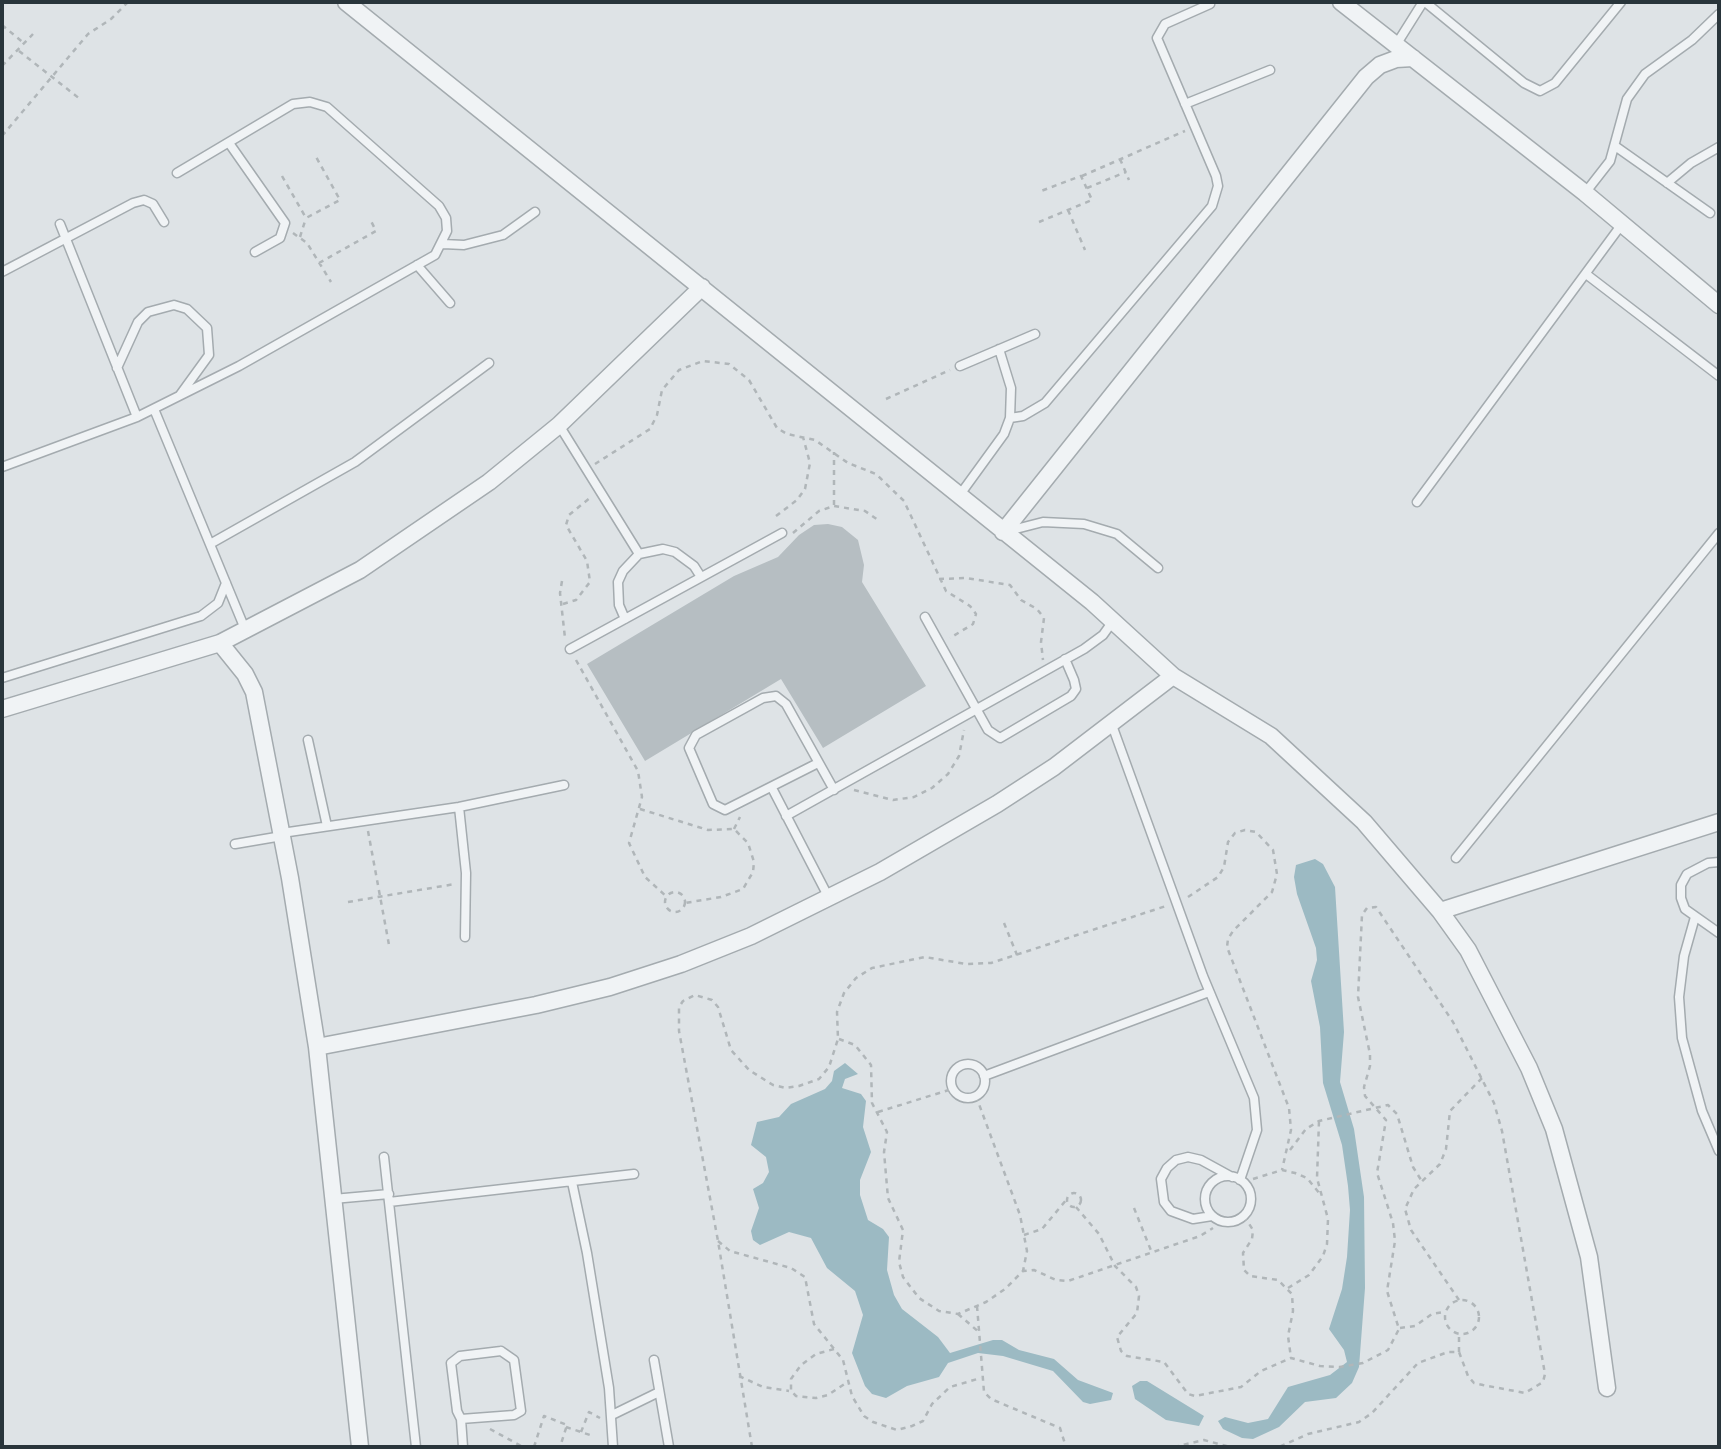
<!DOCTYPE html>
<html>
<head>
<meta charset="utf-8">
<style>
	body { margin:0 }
	#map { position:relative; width:1721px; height:1449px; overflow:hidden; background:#dee3e6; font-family:"Open Sans",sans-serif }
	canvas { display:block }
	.frame { position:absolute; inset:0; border:4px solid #29353b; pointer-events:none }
</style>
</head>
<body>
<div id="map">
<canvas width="1721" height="1449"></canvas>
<div class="frame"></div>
</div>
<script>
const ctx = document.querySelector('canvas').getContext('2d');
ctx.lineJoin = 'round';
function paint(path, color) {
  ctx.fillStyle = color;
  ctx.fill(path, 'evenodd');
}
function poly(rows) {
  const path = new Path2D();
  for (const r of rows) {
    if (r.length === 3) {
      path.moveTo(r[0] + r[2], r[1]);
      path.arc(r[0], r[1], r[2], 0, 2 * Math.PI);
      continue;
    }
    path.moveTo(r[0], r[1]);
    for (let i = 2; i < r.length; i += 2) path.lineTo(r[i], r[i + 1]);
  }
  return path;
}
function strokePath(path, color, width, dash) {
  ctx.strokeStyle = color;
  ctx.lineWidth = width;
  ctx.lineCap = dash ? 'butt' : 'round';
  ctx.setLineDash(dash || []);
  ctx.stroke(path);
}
paint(poly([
	[1315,859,1323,864,1335,887,1344,1032,1340,1082,1354,1129,1364,1197,1365,1288,1359,1367,1352,1383,1336,1398,1305,1402,1279,1427,1253,1439,1242,1438,1223,1429,1218,1421,1225,1417,1248,1423,1268,1419,1288,1387,1330,1375,1347,1362,1344,1350,1329,1329,1342,1289,1347,1257,1350,1210,1348,1186,1342,1145,1323,1083,1320,1027,1311,981,1317,960,1316,948,1297,894,1294,877,1296,865],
	[845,1063,858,1074,845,1079,842,1088,861,1094,866,1101,863,1127,871,1152,860,1180,860,1195,868,1220,883,1229,889,1237,887,1270,894,1295,902,1309,938,1337,950,1353,993,1340,1002,1340,1019,1350,1054,1359,1078,1380,1113,1393,1111,1400,1090,1404,1083,1402,1053,1371,1003,1356,978,1353,948,1363,939,1377,907,1386,886,1398,872,1394,865,1386,852,1353,863,1315,855,1291,827,1268,811,1238,789,1232,760,1245,753,1240,751,1231,759,1208,753,1189,763,1183,769,1172,766,1157,751,1145,757,1122,779,1117,791,1104,825,1089,832,1081,834,1071],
	[1147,1381,1204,1416,1199,1426,1166,1420,1135,1399,1132,1386,1140,1381]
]), '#9cbac3');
paint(poly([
	[828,524,842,527,858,540,864,565,862,582,926,686,823,748,781,679,645,761,587,664,734,576,778,557,799,535,814,525]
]), '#b6bec2');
const lane = poly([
	[1425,2,1524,83,1540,91,1555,83,1621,2],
	[1396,45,1423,2],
	[1185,104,1270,70],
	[229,143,285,223,280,238,255,252],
	[1615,146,1710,213],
	[1667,183,1691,163,1719,147],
	[1585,193,1610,161,1627,99,1645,74,1692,40,1719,14],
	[60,224,137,417],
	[443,244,464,245,503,235,535,212],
	[417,265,450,303],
	[2,272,133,203,144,200,153,204,164,222],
	[1586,274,1719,376],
	[960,366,1035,334],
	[117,368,138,322,148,312,174,305,187,309,207,328,209,355,180,395],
	[154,409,245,629],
	[1010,418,1023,416,1045,403,1212,206,1218,186,1216,176,1157,38,1165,24,1210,4],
	[559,425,639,554],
	[2,467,137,417,239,366,435,255,447,231,446,218,439,206,327,107,310,102,293,104,177,173],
	[959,496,1004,434,1010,418,1011,388,999,349],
	[1417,502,1622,224],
	[1008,531,1043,522,1084,524,1117,534,1158,568],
	[210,544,355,462,489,363],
	[925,617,988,730,1000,738,1071,696,1076,689,1074,680,1065,659],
	[625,619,619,605,618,582,623,571,639,554,663,549,675,552,694,566,701,577],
	[570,649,782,533],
	[2,678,201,616,218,603,226,583],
	[1112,725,1203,976,1254,1098,1257,1130,1240,1180],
	[308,740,327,826],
	[818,763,725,810,713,804,689,748,696,735,763,698,776,696,786,704,834,790],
	[772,788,829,898],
	[459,807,466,873,465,937],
	[786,816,1084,649,1103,635,1113,621],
	[282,833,459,807,564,785],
	[235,844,282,836],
	[1456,858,1719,533],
	[1719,862,1708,863,1687,874,1681,885,1681,898,1685,909,1719,933],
	[1695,917,1684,956,1679,997,1682,1038,1702,1111,1719,1151],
	[968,1081,17],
	[984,1076,1209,992],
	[384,1157,416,1447],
	[1228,1199,23],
	[572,1182,587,1253,609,1388,613,1447],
	[333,1199,389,1194],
	[389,1202,634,1174],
	[1212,1216,1193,1219,1171,1211,1164,1202,1161,1179,1167,1168,1176,1160,1188,1157,1201,1160,1232,1177],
	[501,1351,514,1360,521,1411,514,1415,461,1419,457,1411,451,1363,460,1356,501,1351],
	[654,1360,669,1447],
	[612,1415,659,1392],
	[461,1419,463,1447]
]);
const street = poly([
	[346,2,1092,602,1173,676,1271,736,1364,822,1440,911,1468,950,1529,1068,1554,1129,1589,1257,1607,1388],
	[1341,2,1585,193,1719,305],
	[1003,532,1366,77,1380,65,1396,59,1413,58],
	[220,643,245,674,254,692,290,878,317,1047,360,1447],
	[2,709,220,643,360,570,489,482,559,425,702,287],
	[1440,911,1719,822],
	[317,1047,536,1005,610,987,681,964,751,936,880,872,997,804,1054,767,1173,676]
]);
strokePath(lane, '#a4abaf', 11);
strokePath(street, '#a4abaf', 19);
strokePath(poly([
	[2,25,25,44],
	[19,51,80,99],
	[2,66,33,34],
	[2,136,88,34,111,19,128,2],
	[1120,159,1129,180],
	[282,176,306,218,340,200,315,155],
	[1082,176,1185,131],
	[1087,188,1126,172],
	[1068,210,1085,250],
	[1039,222,1092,200,1081,176,1041,191],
	[293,233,307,243,331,282],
	[300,237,306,218],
	[319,263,376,231,370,219],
	[886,399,950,370],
	[595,464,650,429,657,415,662,390,679,370,703,361,729,364,749,380,777,428,787,434,815,440,848,463,876,474,904,501,946,591,970,606,976,614,973,624,950,638],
	[834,505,834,452],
	[776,516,797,500,805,489,810,463,803,437],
	[793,533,819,511,834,506,865,511,878,520],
	[939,579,966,578,1010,585,1021,600,1037,609,1044,618,1041,642,1043,660],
	[562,581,560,593,565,638],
	[563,604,576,600,590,582,587,561,566,525,569,515,591,497],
	[576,660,638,771,642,797,629,843,645,877,667,897],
	[854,790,893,800,914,797,932,788,948,774,959,756,964,730],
	[640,809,708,830,734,829,748,843,754,862,753,872,743,889,721,897,685,903],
	[734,829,740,817],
	[368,831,389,945],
	[675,902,10],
	[1188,897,1218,877,1224,867,1228,842,1235,833,1245,830,1256,832,1273,850,1277,874,1272,892,1233,931,1228,939,1227,947,1289,1108,1291,1130,1282,1170],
	[348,902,455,884],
	[1004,923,1017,955],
	[839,1039,855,1045,871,1065,872,1103,887,1132,884,1152,888,1198,903,1230,899,1262,903,1277,919,1298,939,1311,958,1314,986,1302,1005,1289,1023,1271,1034,1270,1056,1280,1068,1281,1200,1236,1213,1228],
	[976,1096,1020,1215,1027,1251,1023,1271],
	[878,1112,952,1089],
	[1290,1150,1306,1129,1319,1121,1388,1105,1397,1114,1413,1167,1423,1183],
	[1253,1179,1282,1170,1295,1173,1307,1178,1320,1194],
	[1074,1200,7],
	[1076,1207,1099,1234,1115,1266,1136,1287,1139,1296,1137,1313,1117,1337,1121,1351,1127,1356,1164,1362,1188,1394,1195,1396,1241,1387,1261,1371,1291,1358,1320,1366,1340,1367,1363,1363,1388,1350,1399,1329,1387,1291,1395,1241,1393,1223,1377,1173,1386,1120,1365,1096,1364,1087,1370,1066,1370,1054,1358,997,1362,915,1367,908,1376,907,1453,1022,1494,1103,1502,1131,1545,1374,1543,1382,1525,1393,1483,1385,1474,1383,1468,1376,1459,1352,1448,1352,1418,1363,1372,1413,1359,1422,1308,1434,1279,1447],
	[1134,1208,1152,1253],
	[1244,1216,1253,1230,1252,1239,1243,1253,1244,1270,1250,1276,1278,1280,1292,1294,1293,1311,1288,1336,1291,1358],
	[1024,1235,1042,1229,1067,1199],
	[718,1241,730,1251,791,1268,805,1277,814,1324,843,1360,852,1396,864,1416,873,1422,897,1430,912,1426,923,1421,932,1404,950,1387,981,1378],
	[1288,1288,1309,1275,1323,1256,1327,1244,1328,1219,1317,1178,1319,1121],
	[1462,1317,17],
	[1459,1300,1411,1230,1405,1209,1414,1189,1440,1164,1446,1149,1450,1111,1482,1078],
	[977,1306,984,1392,991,1399,1060,1428,1066,1447],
	[958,1314,980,1333],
	[1400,1328,1415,1326,1432,1314,1444,1312],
	[834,1349,816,1354,801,1365,791,1379,791,1391,796,1396,816,1398,828,1395,849,1381],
	[1459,1352,1459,1335],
	[739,1376,763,1387,789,1391],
	[566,1427,590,1435],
	[490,1429,523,1447],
	[581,1432,589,1412,600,1418],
	[534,1447,544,1416,567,1425,560,1447],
	[752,1447,718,1241,679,1031,679,1007,683,1001,695,995,712,1000,718,1007,731,1050,749,1070,773,1085,786,1088,799,1086,819,1079,829,1067,838,1039,837,1012,844,993,856,978,872,968,925,957,966,964,991,963,1166,906],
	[1174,1447,1204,1440,1230,1447]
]), '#b0b6b9', 2.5, [5, 5]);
strokePath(lane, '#f0f3f5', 8);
strokePath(street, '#f0f3f5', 16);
</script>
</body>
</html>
